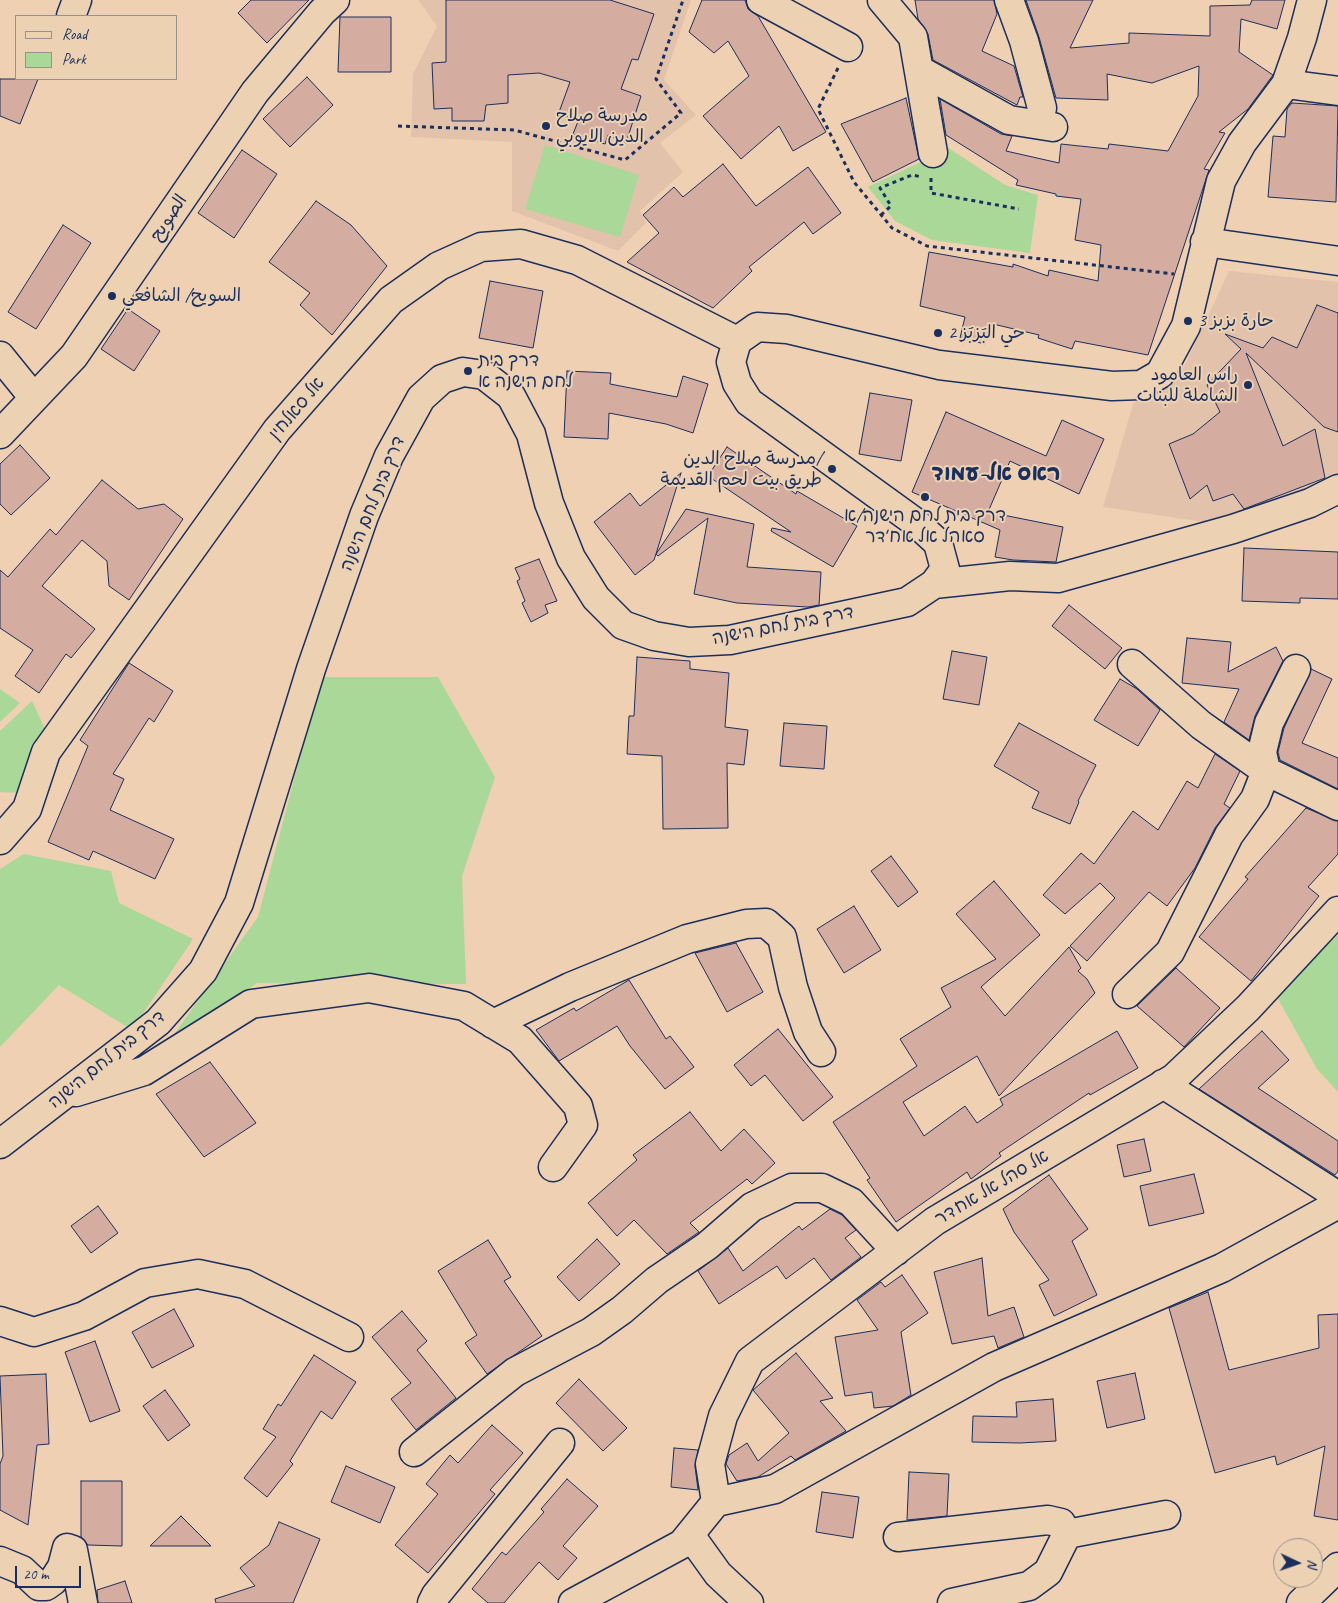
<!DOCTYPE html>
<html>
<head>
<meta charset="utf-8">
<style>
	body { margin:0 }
	#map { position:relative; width:1338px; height:1603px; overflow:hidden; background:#efd0b2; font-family:Caveat,sans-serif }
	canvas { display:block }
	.legend { position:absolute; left:15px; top:15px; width:162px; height:65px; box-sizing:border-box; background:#ecd2b3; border:1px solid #989191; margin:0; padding:6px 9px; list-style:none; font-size:15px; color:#1b2f5e }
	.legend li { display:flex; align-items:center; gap:10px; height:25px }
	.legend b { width:25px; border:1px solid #989191 }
	.north { position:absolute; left:1273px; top:1538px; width:50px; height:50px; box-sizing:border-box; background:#ecd2b3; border:1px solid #989191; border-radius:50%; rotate:93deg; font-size:14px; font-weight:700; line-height:20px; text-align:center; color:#1b2f5e }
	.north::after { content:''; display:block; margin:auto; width:18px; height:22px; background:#1b2f5e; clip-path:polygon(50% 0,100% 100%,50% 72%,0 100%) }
	.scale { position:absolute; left:15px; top:1566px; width:66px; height:22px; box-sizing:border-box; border:2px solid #1b2f5e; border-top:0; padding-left:6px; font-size:15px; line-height:18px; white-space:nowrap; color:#1b2f5e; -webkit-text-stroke:4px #ecd2b3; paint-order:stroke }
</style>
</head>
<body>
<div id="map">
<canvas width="1338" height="1603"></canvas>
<ul class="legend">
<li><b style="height:6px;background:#ecd2b3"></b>Road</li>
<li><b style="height:14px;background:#a9d898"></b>Park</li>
</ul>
<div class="north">N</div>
<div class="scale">20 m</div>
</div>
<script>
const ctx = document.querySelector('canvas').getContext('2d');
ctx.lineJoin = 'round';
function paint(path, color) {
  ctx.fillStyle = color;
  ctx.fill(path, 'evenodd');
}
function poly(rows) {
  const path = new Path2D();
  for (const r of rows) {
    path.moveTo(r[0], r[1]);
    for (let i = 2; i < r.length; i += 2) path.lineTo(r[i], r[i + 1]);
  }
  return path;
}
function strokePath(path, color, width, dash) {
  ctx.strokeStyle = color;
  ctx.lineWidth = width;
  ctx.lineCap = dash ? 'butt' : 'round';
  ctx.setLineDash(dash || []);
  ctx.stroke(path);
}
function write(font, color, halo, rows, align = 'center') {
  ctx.font = font + ' Caveat,"Playpen Sans Arabic","Playpen Sans Hebrew",sans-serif';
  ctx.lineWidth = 4;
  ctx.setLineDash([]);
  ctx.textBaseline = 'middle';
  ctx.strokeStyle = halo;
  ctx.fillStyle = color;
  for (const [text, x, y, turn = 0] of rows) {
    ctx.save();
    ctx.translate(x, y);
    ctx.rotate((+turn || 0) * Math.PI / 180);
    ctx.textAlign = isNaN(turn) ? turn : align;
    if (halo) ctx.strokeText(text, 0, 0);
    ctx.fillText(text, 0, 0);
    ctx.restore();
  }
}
paint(poly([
	[418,0,691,0,664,80,696,115,660,143,683,172,640,211,646,223,618,251,512,211,512,142,411,137,413,74,437,26],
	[1229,271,1338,282,1338,478,1333,483,1204,522,1103,507,1133,404,1185,365]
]), '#e3c2ab');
paint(poly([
	[936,140,1005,185,1038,195,1030,253,932,240,895,221,868,187,927,159],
	[545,145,639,175,620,237,525,209],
	[321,677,438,677,495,777,462,876,466,984,257,983,165,1047,258,917],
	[0,689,20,703,0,722],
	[32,701,46,731,20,793,0,792,0,731],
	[24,854,111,871,119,903,193,939,132,1030,59,985,0,1047,0,869],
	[1338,935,1338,1092,1317,1069,1276,995]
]), '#a9d898');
const building = poly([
	[251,0,309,0,267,43,238,13,251,0],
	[446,0,610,0,654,14,638,60,632,59,621,89,641,96,626,143,608,135,605,144,573,134,579,119,558,115,570,82,539,73,508,75,508,103,486,105,484,121,452,121,452,108,434,109,432,63,446,62,446,0],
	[702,0,745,0,748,9,758,16,826,132,793,151,779,126,741,159,703,116,749,76,728,41,714,53,689,32,702,0],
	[915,0,994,0,997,14,982,51,1014,66,1023,97,1020,97,1017,105,933,60,928,34,918,19,915,0],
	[1026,0,1093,0,1070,48,1129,43,1129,33,1210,36,1210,6,1250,5,1252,0,1285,0,1277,29,1241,19,1239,52,1273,75,1248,109,1219,132,1225,133,1204,169,1209,170,1148,355,1075,341,1072,349,1038,338,1039,335,989,323,985,344,960,338,965,317,920,306,929,252,1013,267,1013,264,1048,276,1049,270,1098,281,1101,245,1075,240,1081,199,1056,196,1056,194,1016,185,1018,180,946,135,940,99,1001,134,1012,136,1006,151,1059,163,1061,144,1108,149,1109,144,1168,151,1198,96,1199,66,1152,83,1107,74,1108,100,1056,98,1039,37,1026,0],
	[340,17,391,17,391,72,338,72,340,17],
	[307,77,333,105,290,147,263,119,307,77],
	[0,79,38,79,20,124,0,116,0,79],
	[906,98,919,159,873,182,841,124,906,98],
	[1292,103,1338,106,1336,202,1268,197,1273,136,1285,137,1287,109,1292,103],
	[242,150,277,174,234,238,198,213,242,150],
	[723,164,756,206,808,167,841,213,813,234,804,222,749,267,752,271,713,308,627,262,659,233,643,215,674,187,683,197,723,164],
	[316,201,351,225,387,266,332,335,300,305,310,293,269,262,316,201],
	[63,225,91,243,36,329,8,312,63,225],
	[490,281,543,291,533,348,479,338,490,281],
	[1317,305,1338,313,1338,432,1324,427,1246,353,1283,446,1315,429,1325,478,1244,509,1233,494,1213,501,1207,485,1190,499,1169,444,1193,434,1220,412,1207,385,1241,349,1225,334,1263,348,1272,337,1297,348,1317,305],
	[128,309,160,331,134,371,101,349,128,309],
	[567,371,611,373,610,384,677,397,683,376,708,384,693,433,666,424,609,413,608,439,564,437,567,371],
	[870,393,912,400,901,461,859,454,870,393],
	[946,412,1046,456,1062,420,1104,439,1079,494,1010,461,988,512,1063,527,1056,562,1013,560,995,557,1000,530,912,492,946,412],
	[20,445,50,478,11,515,0,504,0,464,20,445],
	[727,447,796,494,797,491,857,526,833,567,771,531,772,528,791,532,708,476,727,447],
	[681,473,656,554,686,509,754,524,747,567,821,572,819,605,808,607,737,603,694,594,708,518,658,556,656,554,654,560,635,575,594,522,630,493,640,506,681,473],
	[102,480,138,509,164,504,183,519,129,600,109,586,107,561,82,540,42,586,95,629,71,658,66,654,39,693,15,676,33,650,0,628,0,570,8,577,50,529,56,535,102,480],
	[1244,548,1338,552,1338,599,1300,598,1300,603,1242,601,1244,548],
	[539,559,557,601,545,605,548,613,531,622,522,603,525,601,517,581,520,579,515,568,539,559],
	[1069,605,1122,648,1105,669,1052,626,1069,605],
	[1187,638,1231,642,1228,672,1276,647,1283,661,1255,716,1249,740,1224,722,1239,689,1182,683,1187,638],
	[952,651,987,657,979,705,943,699,952,651],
	[637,657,690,661,690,669,729,673,725,727,748,730,744,765,727,763,728,828,663,829,662,756,627,754,629,716,634,716,637,657],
	[129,663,173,691,154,722,149,718,113,774,124,779,110,810,174,839,155,879,93,851,89,860,48,842,88,746,80,740,129,663],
	[1311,669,1332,679,1302,743,1338,758,1338,789,1280,760,1278,752,1284,728,1311,669],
	[1120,679,1137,689,1160,710,1138,746,1094,720,1120,679],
	[784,723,827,726,824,769,780,766,784,723],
	[1019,723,1096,765,1078,801,1079,802,1070,824,1032,808,1039,792,994,766,1019,723],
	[1215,754,1240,771,1224,804,1230,808,1215,828,1195,868,1167,906,1149,892,1087,961,1070,946,1115,898,1100,883,1065,914,1043,895,1081,853,1094,864,1133,811,1158,830,1187,781,1198,788,1215,754],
	[1306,808,1338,821,1338,854,1308,887,1319,896,1251,981,1199,937,1248,879,1245,877,1306,808],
	[891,856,918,892,898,907,871,871,891,856],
	[994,881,1040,935,981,987,1005,1016,1069,947,1081,968,1078,971,1087,979,1095,993,999,1096,977,1056,903,1102,924,1136,965,1106,977,1123,1003,1105,1000,1099,1117,1031,1138,1068,1090,1095,1089,1093,999,1153,1001,1156,971,1179,967,1172,896,1222,867,1180,870,1178,833,1122,917,1066,900,1039,951,1007,941,988,996,959,956,914,994,881],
	[854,906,881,950,844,973,817,929,854,906],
	[736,943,763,992,727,1012,695,953,736,943],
	[1176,968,1220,1008,1184,1047,1137,1006,1176,968],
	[629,980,666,1039,670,1036,694,1067,665,1089,630,1046,617,1026,559,1061,536,1030,574,1008,576,1011,629,980],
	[778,1029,833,1097,803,1121,765,1075,751,1086,734,1065,778,1029],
	[1262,1031,1289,1060,1258,1088,1338,1141,1338,1171,1335,1175,1199,1089,1262,1031],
	[210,1062,256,1123,204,1157,156,1094,210,1062],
	[690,1112,721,1151,744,1129,775,1163,752,1184,747,1179,690,1223,699,1232,667,1254,634,1220,617,1236,588,1203,637,1160,633,1155,690,1112],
	[1144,1139,1151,1171,1124,1177,1117,1145,1144,1139],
	[1194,1174,1204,1213,1149,1226,1140,1186,1194,1174],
	[1049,1175,1088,1229,1072,1241,1097,1295,1054,1316,1039,1285,1049,1280,1014,1232,1003,1209,1049,1175],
	[98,1206,118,1233,91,1253,71,1226,98,1206],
	[830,1209,842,1215,856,1230,845,1238,861,1257,831,1280,814,1258,786,1279,777,1266,719,1304,698,1271,728,1248,743,1271,799,1226,802,1230,830,1209],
	[597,1239,620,1264,579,1301,557,1277,597,1239],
	[488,1240,511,1277,504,1281,542,1336,487,1374,465,1343,477,1335,438,1271,488,1240],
	[982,1258,988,1316,1014,1307,1024,1337,998,1348,994,1336,952,1344,934,1272,982,1258],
	[902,1275,928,1313,901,1332,911,1395,893,1406,874,1408,872,1392,845,1396,835,1337,878,1330,857,1300,881,1282,885,1287,902,1275],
	[1208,1292,1229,1370,1319,1348,1318,1315,1338,1314,1338,1520,1314,1516,1325,1446,1277,1465,1275,1456,1215,1473,1169,1308,1208,1292],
	[174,1309,194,1346,152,1368,132,1332,174,1309],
	[402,1311,427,1341,417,1350,456,1398,416,1430,391,1399,411,1383,372,1337,402,1311],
	[95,1341,120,1411,90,1422,65,1352,95,1341],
	[796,1353,833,1398,820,1401,846,1431,795,1460,791,1456,758,1477,737,1481,726,1464,729,1455,747,1443,758,1461,789,1433,753,1390,796,1353],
	[314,1355,356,1382,332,1419,321,1411,290,1461,293,1464,267,1497,244,1478,276,1437,263,1429,278,1404,281,1406,314,1355],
	[1135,1373,1145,1419,1107,1428,1097,1381,1135,1373],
	[46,1374,49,1444,37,1445,28,1525,0,1510,0,1464,3,1456,0,1376,46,1374],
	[579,1379,627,1428,603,1451,556,1403,579,1379],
	[165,1390,190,1425,168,1441,143,1406,165,1390],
	[1053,1399,1056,1441,1020,1443,972,1442,973,1416,1017,1417,1016,1402,1053,1399],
	[492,1425,523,1453,490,1490,495,1494,428,1573,395,1545,438,1494,426,1484,450,1455,458,1463,492,1425],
	[674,1448,698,1450,695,1466,698,1490,671,1487,674,1448],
	[346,1466,395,1487,380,1523,331,1502,346,1466],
	[909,1472,949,1474,947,1516,907,1520,909,1472],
	[567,1479,598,1506,563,1546,577,1558,558,1580,539,1562,504,1603,488,1603,472,1589,502,1552,506,1555,544,1512,541,1509,567,1479],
	[81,1481,122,1481,122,1546,88,1545,81,1537,81,1481],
	[822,1492,859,1497,853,1538,816,1532,822,1492],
	[181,1516,211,1546,150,1546,181,1516],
	[279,1522,320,1539,293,1603,216,1603,215,1599,255,1586,240,1568,269,1545,279,1522],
	[125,1581,132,1603,98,1603,97,1590,125,1581]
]);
paint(building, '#d4aca0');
strokePath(building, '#1b2f5e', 1);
const minor = poly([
	[761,0,848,47],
	[882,0,913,37,933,153],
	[1009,0,1024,41,1042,108],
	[71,16,77,0],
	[919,70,1009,120,1053,127],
	[1286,84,1338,91],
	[1205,242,1338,261],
	[0,356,34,398],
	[0,434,74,356,255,92,322,12,335,0],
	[934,584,1010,576,1058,578,1233,529,1310,503,1338,489],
	[1132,664,1201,725,1266,771],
	[1266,771,1262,752,1269,723,1296,669],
	[0,840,27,809,46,752,277,430,391,300,439,266,481,247,521,244,577,260,737,341],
	[1127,994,1170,952,1229,835,1255,799,1266,771,1338,806],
	[493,1024,570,987,687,939,746,924,766,923,782,937,793,987,808,1032,821,1052],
	[1163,1084,1338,1196],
	[76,1092,144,1071,251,1004,369,988,464,1006,520,1040,578,1106,583,1125,553,1167],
	[0,1144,158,1022,203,971,239,903,311,669,364,516,389,456,421,398,442,379,463,372,484,375,511,396,531,434,549,503,571,558,596,598,623,625,654,636,689,642,730,640,907,602,934,584,945,569,938,543,915,522,749,402,737,383,731,362,737,341,757,327,787,329,939,365,1112,386,1141,385,1160,374,1186,326,1221,181,1242,143,1286,84,1302,38,1312,0],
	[0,1321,34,1332,84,1316,145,1283,198,1274,245,1284,349,1337],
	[414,1452,515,1372,591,1332,622,1310,657,1280,707,1246,752,1207,792,1188,822,1188,851,1202,896,1251],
	[716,1502,710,1464,723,1416,750,1361,935,1221,1174,1078,1248,1008,1338,911],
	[1067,1534,1166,1515],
	[690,1535,718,1574,749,1603],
	[898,1537,1048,1520,1061,1523,1067,1534,1048,1572,1029,1586,952,1603],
	[0,1561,22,1570,39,1586,46,1586,53,1581,62,1567,67,1548,73,1550,83,1603],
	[432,1603,436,1595,560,1443],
	[573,1603,682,1544,716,1502,775,1489,994,1367,1222,1268,1338,1204],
	[1301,1603,1338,1567]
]);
strokePath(minor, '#1b2f5e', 31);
strokePath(poly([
	[838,68,818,109,854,182,892,228,927,246,1174,274],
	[398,126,514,130,625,160,681,113,656,79,683,0],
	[931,178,931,193,1019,209],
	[881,215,891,206,880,188,912,175,922,177]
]), '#1b2f5e', 3, [4, 4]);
strokePath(minor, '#ecd2b3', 28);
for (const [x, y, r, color] of [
	[546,126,5,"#1b2f5e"],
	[112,296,5,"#1b2f5e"],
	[1188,321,5,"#1b2f5e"],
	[938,333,5,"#1b2f5e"],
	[468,371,5,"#1b2f5e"],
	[1248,385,5,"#1b2f5e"],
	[832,469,5,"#1b2f5e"],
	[925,497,5,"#1b2f5e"]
]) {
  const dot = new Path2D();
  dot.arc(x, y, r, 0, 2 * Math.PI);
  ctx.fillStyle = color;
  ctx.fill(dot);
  strokePath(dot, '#ecd2b3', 2);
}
write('18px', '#1b2f5e', '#ecd2b3', [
	["مدرسة صلاح",556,116],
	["الدين الايوبي",556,137],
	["السويح/ الشافعي",122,296],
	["حارة بزبز 3",1198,321],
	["حي البَزبَز 2",948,333],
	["דרך בית",478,361],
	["לחם הישנה א",478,382],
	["راس العامود",1238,375,"right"],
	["الشاملة للبنات",1238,396,"right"],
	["مدرسة صلاح الدين/",822,459,"right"],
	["طريق بيت لحم القديمة",822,480,"right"],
	["דרך בית לחם הישנה/א",925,516,"center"],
	["סאהל אל אח׳דר",925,537,"center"]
], 'left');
write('18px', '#1b2f5e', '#ecd2b3', [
	["الصويح",169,218,-56],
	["אל סאלחין",297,409,-50],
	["דרך בית לחם הישנה",373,504,-68],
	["דרך בית לחם הישנה",783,626,-11],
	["דרך בית לחם הישנה",107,1060,-39],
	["אל סהל אל אח'דר",992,1188,-31]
]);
write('bold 22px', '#1b2f5e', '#ecd2b3', [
	["ראס אל-עמוד",996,474]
]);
</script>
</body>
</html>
